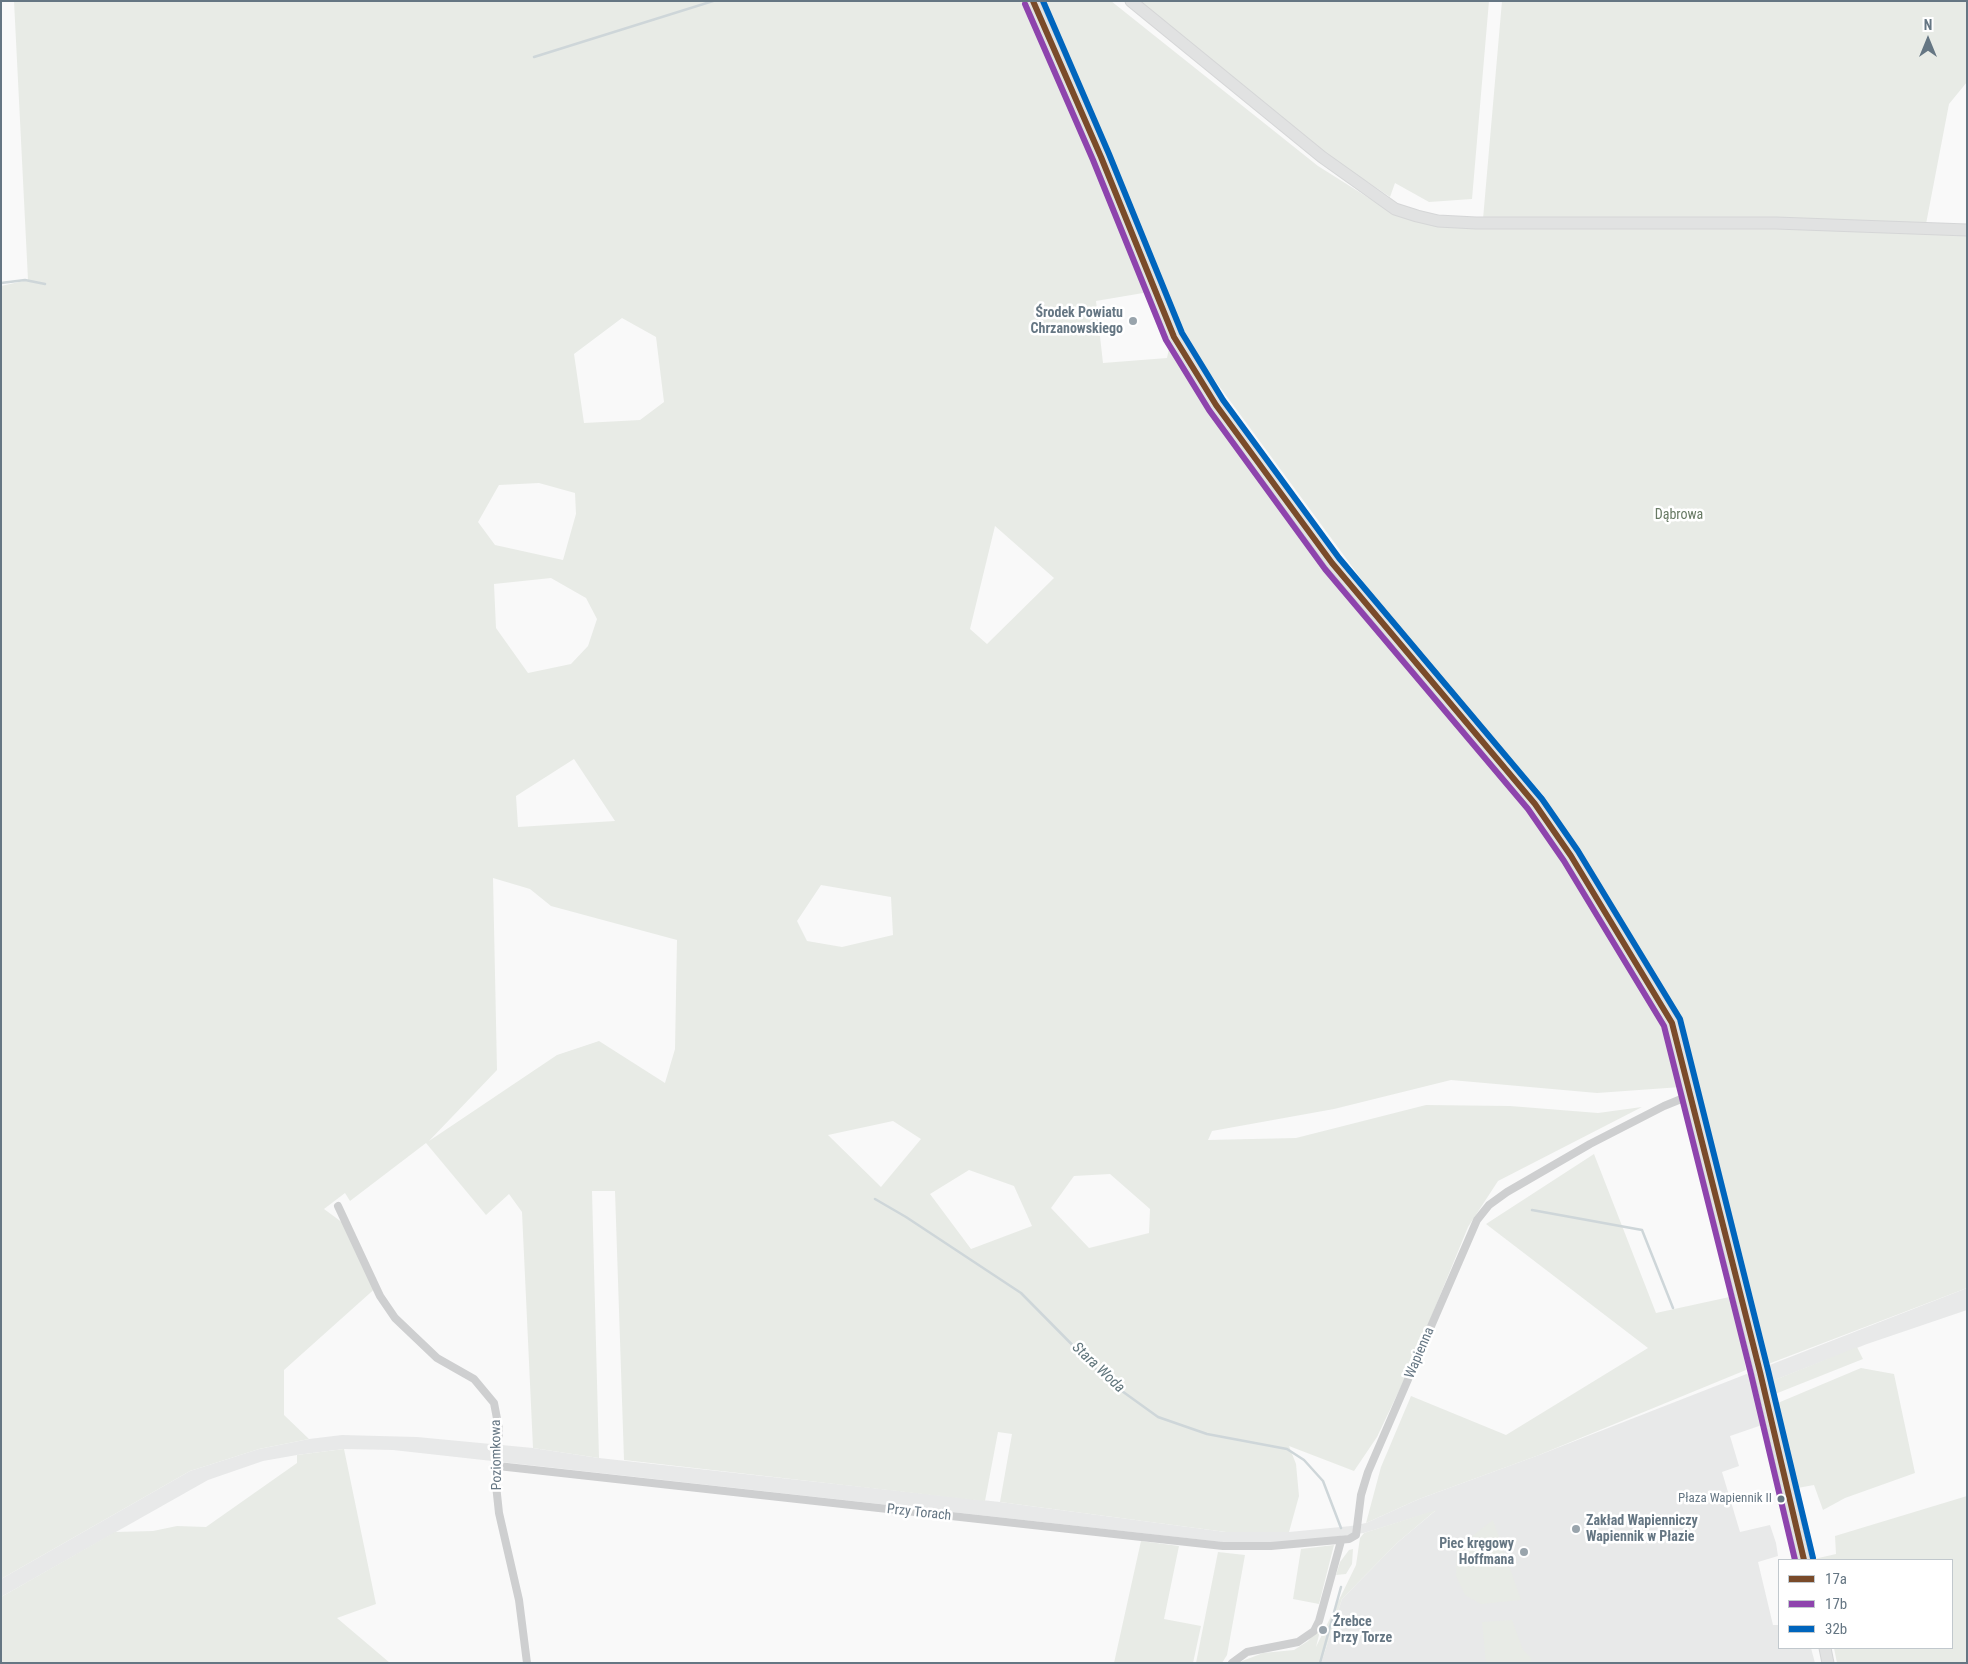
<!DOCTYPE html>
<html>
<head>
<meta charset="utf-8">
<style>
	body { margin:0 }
	#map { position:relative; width:1968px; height:1664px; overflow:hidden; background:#f9f9f9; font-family:"Roboto Condensed",sans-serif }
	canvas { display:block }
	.frame { position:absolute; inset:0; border:2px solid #657683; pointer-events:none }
	.legend { position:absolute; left:1778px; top:1559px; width:175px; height:90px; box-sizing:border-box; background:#fff; border:1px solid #c1c8cd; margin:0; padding:6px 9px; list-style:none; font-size:15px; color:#657683 }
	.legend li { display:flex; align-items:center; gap:10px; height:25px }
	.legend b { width:25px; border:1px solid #c1c8cd }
	.north { position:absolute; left:1903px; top:15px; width:50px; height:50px; -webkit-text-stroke:4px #fff; paint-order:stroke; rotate:0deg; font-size:14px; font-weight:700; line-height:20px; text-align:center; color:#657683 }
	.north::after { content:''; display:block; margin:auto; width:18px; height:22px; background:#657683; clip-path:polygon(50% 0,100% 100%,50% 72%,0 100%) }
</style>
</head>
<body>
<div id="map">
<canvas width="1968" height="1664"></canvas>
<div class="frame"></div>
<ul class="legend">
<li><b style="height:6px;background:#7a4b2a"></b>17a</li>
<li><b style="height:6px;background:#8e44ad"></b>17b</li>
<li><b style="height:6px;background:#0065bd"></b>32b</li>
</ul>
<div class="north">N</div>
</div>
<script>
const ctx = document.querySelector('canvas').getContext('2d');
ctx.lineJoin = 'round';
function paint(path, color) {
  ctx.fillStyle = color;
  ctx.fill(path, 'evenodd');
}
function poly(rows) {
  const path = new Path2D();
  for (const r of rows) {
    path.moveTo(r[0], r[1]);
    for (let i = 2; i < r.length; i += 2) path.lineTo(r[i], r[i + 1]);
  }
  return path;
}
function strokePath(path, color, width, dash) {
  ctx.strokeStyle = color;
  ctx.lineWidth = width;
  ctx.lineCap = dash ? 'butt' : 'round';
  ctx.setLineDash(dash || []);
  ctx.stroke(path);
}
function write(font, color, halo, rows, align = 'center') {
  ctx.font = font + ' "Roboto Condensed",sans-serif';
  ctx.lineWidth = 5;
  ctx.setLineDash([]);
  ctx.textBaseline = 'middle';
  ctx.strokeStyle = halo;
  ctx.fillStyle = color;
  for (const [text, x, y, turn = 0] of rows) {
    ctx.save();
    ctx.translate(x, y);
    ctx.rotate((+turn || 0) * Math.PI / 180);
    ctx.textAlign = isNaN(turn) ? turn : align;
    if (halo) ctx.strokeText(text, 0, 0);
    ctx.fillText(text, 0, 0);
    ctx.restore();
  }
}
paint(poly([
	[1967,1288,1967,1310,1867,1344,1767,1383,1755,1394,1762,1425,1730,1436,1739,1466,1722,1472,1740,1532,1770,1525,1776,1543,1778,1556,1758,1562,1773,1625,1779,1625,1779,1648,1811,1648,1815,1663,1321,1663,1342,1599,1397,1543,1435,1511,1364,1533,1292,1542,1222,1542,393,1450,344,1449,297,1455,263,1461,208,1480,1,1597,1,1579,190,1471,259,1449,309,1439,342,1435,417,1437,533,1448,599,1458,1000,1502,1226,1532,1289,1532,1351,1526,1366,1523,1419,1499,1539,1455]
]), '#e8e9e9');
paint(poly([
	[14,1,1028,1,1149,292,1096,301,1103,363,1167,358,1170,343,1325,569,1389,641,1532,809,1667,1025,1681,1087,1597,1093,1451,1080,1334,1109,1212,1131,1208,1140,1296,1138,1426,1105,1510,1106,1598,1113,1642,1107,1498,1181,1468,1227,1414,1359,1377,1437,1354,1471,1289,1446,1296,1464,1299,1496,1289,1532,1226,1532,1000,1502,1012,1434,998,1432,985,1501,624,1460,615,1191,592,1191,599,1458,533,1448,522,1212,509,1194,486,1215,426,1143,350,1201,345,1193,324,1209,343,1223,368,1275,379,1285,284,1370,284,1415,309,1439,259,1449,190,1471,1,1579,1,286,28,280],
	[622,318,656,337,664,402,640,420,584,423,574,354],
	[539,483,575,493,576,514,563,560,495,545,478,522,499,485],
	[995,526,1054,578,987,644,970,629],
	[551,578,586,598,597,619,588,646,571,664,528,673,496,628,494,584],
	[574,759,615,821,518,827,516,796],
	[493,878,530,889,551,906,677,940,675,1049,665,1083,599,1041,557,1055,429,1141,497,1070],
	[821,885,891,897,893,935,842,947,807,941,797,921],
	[893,1121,921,1139,881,1187,828,1135],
	[969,1170,1014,1186,1032,1226,971,1249,930,1194],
	[1110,1174,1150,1209,1149,1233,1089,1248,1051,1208,1074,1176],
	[1041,1,1111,1,1318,166,1391,212,1438,225,1800,228,1967,234,1967,1288,1763,1366,1681,1021,1544,796,1401,633,1183,337],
	[1140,1,1489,1,1472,199,1429,202,1395,183,1390,197,1323,152],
	[1502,1,1967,1,1967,82,1949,104,1926,224,1483,219],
	[1594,1154,1656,1313,1734,1296,1746,1370,1539,1455,1419,1499,1366,1523,1381,1467,1411,1396,1506,1435,1648,1348,1486,1224],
	[1857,1347,1863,1359,1770,1396,1767,1383],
	[1861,1368,1894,1374,1915,1473,1845,1498,1823,1510,1814,1485,1792,1489,1773,1405],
	[344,1449,376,1604,337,1618,390,1663,1,1663,1,1597,115,1532,153,1531,177,1526,206,1527,297,1463,297,1455],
	[1967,1496,1967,1663,1837,1663,1834,1648,1952,1648,1952,1560,1814,1559,1836,1554,1835,1536],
	[1436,1510,1397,1543,1342,1599,1321,1663,1237,1663,1263,1653,1294,1650,1308,1641,1322,1623,1316,1647,1356,1565,1360,1538,1364,1533],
	[1493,1520,1521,1600,1481,1604,1465,1595,1456,1576,1457,1548],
	[1141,1541,1179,1546,1164,1619,1201,1626,1193,1663,1114,1663],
	[1334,1545,1319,1604,1293,1599,1301,1549],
	[1353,1549,1352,1564,1346,1574,1336,1575,1340,1562,1349,1550],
	[1218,1552,1245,1555,1227,1655,1222,1663,1196,1663],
	[1512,1620,1523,1650,1531,1658,1531,1663,1486,1663,1482,1622]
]), '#e8ebe6');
strokePath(poly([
	[534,57,713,1],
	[1,283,25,280,45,284],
	[1693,1068,1697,1089],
	[1700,1101,1713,1157],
	[875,1199,906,1217,1021,1293,1108,1381,1158,1417,1207,1434,1287,1449,1304,1460,1323,1481,1341,1528],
	[1532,1210,1642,1230,1673,1308],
	[1737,1311,1744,1336],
	[1747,1350,1750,1371],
	[1320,1663,1341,1587]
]), '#ced6d9', 2.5);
const secondary = poly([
	[1033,1,1101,157,1174,337,1216,405,1332,563,1535,804,1571,856,1672,1023,1760,1372,1804,1560],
	[1131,1,1322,157,1395,209,1417,216,1438,221,1476,223,1776,223,1967,230],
	[1825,1648,1828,1663]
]);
strokePath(secondary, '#d5d6d7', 13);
strokePath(poly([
	[338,1206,380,1296,395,1318,437,1358,474,1379,494,1403,499,1429,496,1485,499,1513,519,1600,527,1663],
	[498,1466,1223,1546,1271,1546,1349,1539,1356,1535,1361,1495,1368,1472,1477,1220,1489,1205,1507,1192,1590,1144,1664,1106,1691,1095],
	[1232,1663,1247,1652,1298,1642,1314,1631,1319,1621,1341,1541]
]), '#cecfd0', 8);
strokePath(secondary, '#e1e2e2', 11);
strokePath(poly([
	[1033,1,1101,157,1174,337,1216,405,1332,563,1535,804,1571,856,1672,1023,1760,1372,1804,1560]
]), '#7a4b2a', 6);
strokePath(poly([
	[1025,4,1093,160,1166,340,1209,410,1325,569,1528,809,1564,861,1664,1026,1751,1374,1795,1560]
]), '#8e44ad', 6);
strokePath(poly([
	[1043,1,1109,154,1182,333,1223,400,1339,558,1542,799,1578,851,1680,1019,1768,1370,1813,1558]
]), '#0065bd', 6);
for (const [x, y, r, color] of [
	[1133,321,5,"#99a4ac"],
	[1781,1499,4.5,"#657683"],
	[1576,1529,5,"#99a4ac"],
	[1524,1552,5,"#99a4ac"],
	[1323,1630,5,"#99a4ac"]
]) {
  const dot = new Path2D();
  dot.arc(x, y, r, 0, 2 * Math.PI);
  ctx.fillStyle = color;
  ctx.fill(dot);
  strokePath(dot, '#fff', 2);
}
write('13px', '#657683', '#fff', [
	["Płaza Wapiennik II",1772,1499]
], 'right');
write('bold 14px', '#657683', '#fff', [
	["Środek Powiatu",1123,313],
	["Chrzanowskiego",1123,329],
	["Zakład Wapienniczy",1586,1521,"left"],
	["Wapiennik w Płazie",1586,1537,"left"],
	["Piec kręgowy",1514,1544],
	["Hoffmana",1514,1560],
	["Źrebce",1333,1622,"left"],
	["Przy Torze",1333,1638,"left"]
], 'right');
write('14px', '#687a64', '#fff', [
	["Dąbrowa",1679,515]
]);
write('14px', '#657683', '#fff', [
	["Wapienna",1420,1353,-67],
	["Poziomkowa",497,1455,-91],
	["Przy Torach",919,1513,6]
]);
write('italic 15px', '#60757c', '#fff', [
	["Stara Woda",1098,1368,43]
]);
</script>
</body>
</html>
